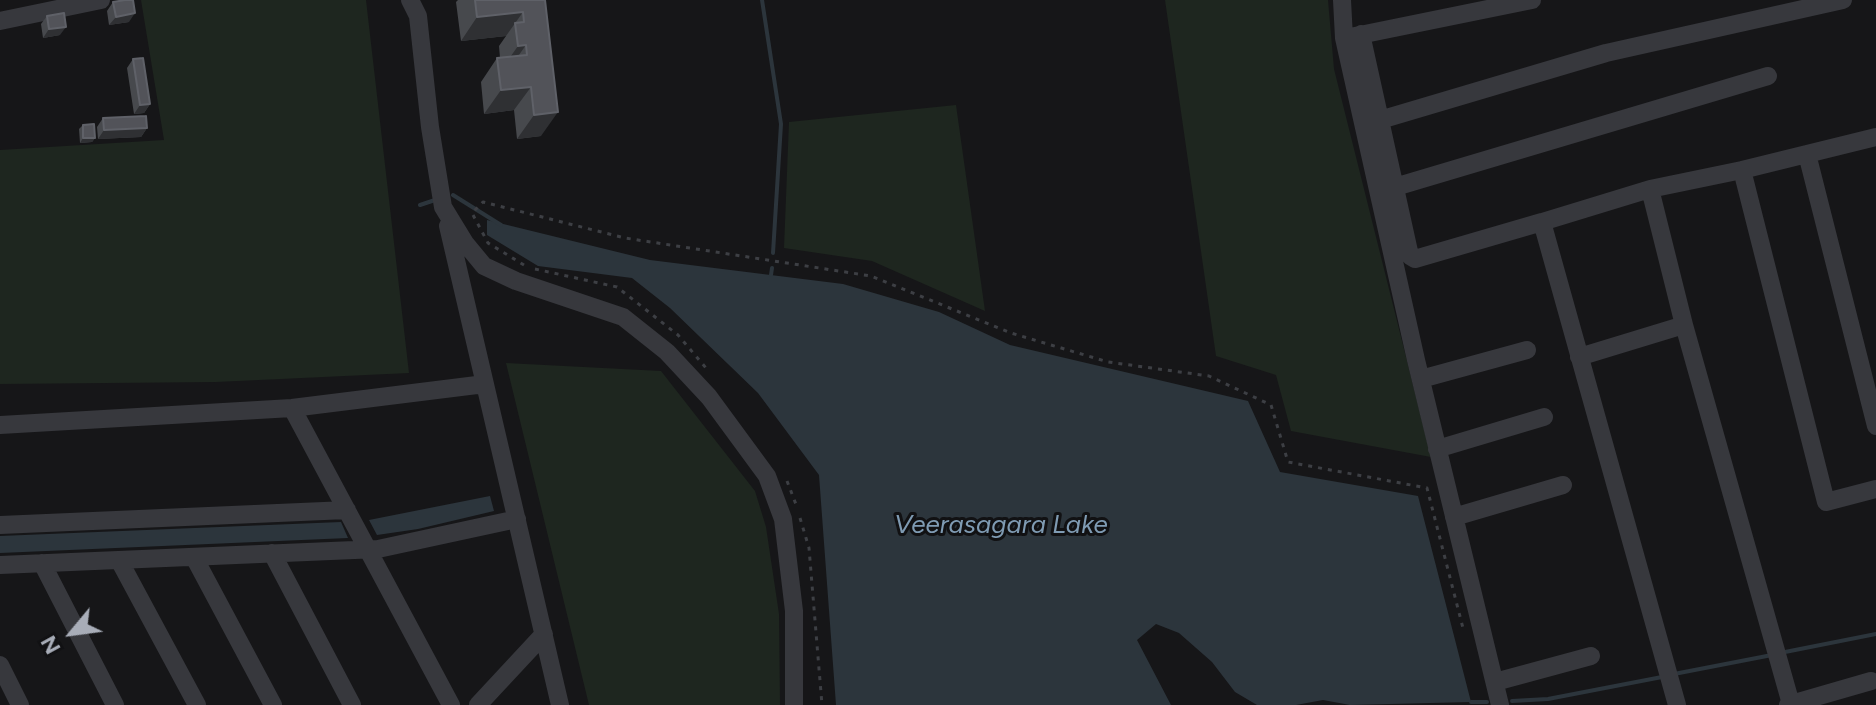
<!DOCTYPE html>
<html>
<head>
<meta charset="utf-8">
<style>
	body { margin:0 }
	#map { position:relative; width:1876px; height:705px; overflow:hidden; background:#161618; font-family:Figtree,sans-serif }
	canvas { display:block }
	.north { position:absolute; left:32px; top:593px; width:80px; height:80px; -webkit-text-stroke:6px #111113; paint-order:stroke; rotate:241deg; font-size:22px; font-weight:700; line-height:32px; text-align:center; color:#a8adb8 }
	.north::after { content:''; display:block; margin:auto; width:28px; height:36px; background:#a8adb8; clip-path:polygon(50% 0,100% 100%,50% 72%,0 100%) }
</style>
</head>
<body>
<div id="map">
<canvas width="1876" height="705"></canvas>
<div class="north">N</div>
</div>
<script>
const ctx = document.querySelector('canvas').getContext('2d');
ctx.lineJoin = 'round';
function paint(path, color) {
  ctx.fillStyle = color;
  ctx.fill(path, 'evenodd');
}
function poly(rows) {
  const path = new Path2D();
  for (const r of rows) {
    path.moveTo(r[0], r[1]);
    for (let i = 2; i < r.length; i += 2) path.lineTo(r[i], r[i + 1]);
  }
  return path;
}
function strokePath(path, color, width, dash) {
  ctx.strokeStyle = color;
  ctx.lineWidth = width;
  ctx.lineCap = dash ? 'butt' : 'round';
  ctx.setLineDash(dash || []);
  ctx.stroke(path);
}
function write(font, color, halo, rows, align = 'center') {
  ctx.font = font + ' Figtree,sans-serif';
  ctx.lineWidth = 6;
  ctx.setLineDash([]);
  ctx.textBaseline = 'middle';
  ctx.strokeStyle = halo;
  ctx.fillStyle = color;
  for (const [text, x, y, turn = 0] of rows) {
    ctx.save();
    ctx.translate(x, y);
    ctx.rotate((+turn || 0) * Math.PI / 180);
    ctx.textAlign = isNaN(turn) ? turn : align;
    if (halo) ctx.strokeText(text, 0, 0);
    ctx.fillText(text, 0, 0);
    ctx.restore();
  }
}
paint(poly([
	[141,0,366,0,409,373,216,382,0,384,0,150,164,140],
	[1165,0,1328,0,1334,69,1431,457,1291,431,1276,375,1216,356],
	[956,105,985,311,872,261,784,248,789,122],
	[506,363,661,371,755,491,766,527,779,614,780,705,589,705]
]), '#1e261f');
paint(poly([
	[487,220,650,260,843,284,939,312,1010,345,1248,401,1280,472,1418,496,1471,702,1350,705,1323,700,1296,705,1257,705,1235,692,1212,662,1179,633,1156,624,1137,640,1171,705,836,705,819,475,758,393,670,308,632,278,538,266,487,235],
	[490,496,494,511,418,529,377,535,369,520],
	[341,522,348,538,0,553,0,536]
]), '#2c353c');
strokePath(poly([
	[762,0,781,124,773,253],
	[453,195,501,225],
	[420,205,435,200],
	[771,275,772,268],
	[1780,653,1876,634],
	[1674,674,1772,655],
	[1512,701,1548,699,1662,677],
	[1471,702,1487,702]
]), '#2c353c', 4);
strokePath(poly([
	[524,265,488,243,472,213,483,202,625,238,871,276,1011,333,1108,362,1209,376,1271,405,1288,462,1427,488,1464,632],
	[535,269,617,287,678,335,706,368],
	[787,481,797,507],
	[800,518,809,548,822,705]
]), '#3d3f44', 3, [4, 6]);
strokePath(poly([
	[410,0,418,16,430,127,443,207,465,243,484,266,516,281,623,317,667,352,709,397,767,476,783,519,794,611,794,705],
	[1342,0,1344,38,1416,360,1500,705],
	[0,21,101,0],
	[1361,34,1410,256,1415,259,1542,222,1677,705],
	[1350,37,1532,0],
	[1380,120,1606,53,1843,0],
	[1807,154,1876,426],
	[1742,170,1876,137],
	[1395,187,1768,76],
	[1650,189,1742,170,1826,502,1876,489],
	[1542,222,1650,189,1684,325],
	[448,226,560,705],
	[1579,357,1684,325,1791,704],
	[1421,379,1527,350],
	[292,408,451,705],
	[0,425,292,408,485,384],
	[1437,449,1544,417],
	[1454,517,1563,485],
	[0,525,347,510],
	[272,553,352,705],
	[194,557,273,705],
	[119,560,197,705],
	[42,563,115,705],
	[0,565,378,549,517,519],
	[0,665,20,705],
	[1495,682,1591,656],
	[478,705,544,634],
	[1788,705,1871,681]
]), '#37383d', 18);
paint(poly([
	[458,0,545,0,541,136,517,139,514,110,484,114,481,82,497,58,500,58,499,46,506,36,461,41,456,2],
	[113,2,129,22,109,25,107,11],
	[47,16,60,35,43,38,41,24],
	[133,59,150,104,144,113,134,114,127,68],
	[103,118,147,128,141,137,98,139,97,127],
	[83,125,95,138,92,142,80,143,79,129]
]), '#47494d');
paint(poly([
	[523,12,506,36,461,41,477,17],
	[135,13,129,22,109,25,116,17],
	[66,27,60,35,43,38,49,29],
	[526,45,509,69,501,70,518,46],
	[531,87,514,110,484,114,501,90],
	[150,104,144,113,134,114,140,105],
	[558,112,541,136,517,139,534,115],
	[147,128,141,137,98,139,104,130],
	[83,138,95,138,92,142,80,143]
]), '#2f3033');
const building = poly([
	[125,0,133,0,135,13,116,17,113,2,125,0],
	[475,0,545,0,558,112,534,115,531,87,501,90,497,58,527,55,526,45,518,46,515,23,524,22,523,12,477,17,475,0],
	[64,13,66,27,49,29,47,16,64,13],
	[143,58,150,104,140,105,133,59,143,58],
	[146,116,147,128,104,130,103,118,146,116],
	[94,124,95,138,83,138,83,125,94,124]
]);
paint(building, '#525359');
strokePath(building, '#5f6168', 2);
write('italic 26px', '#7f9bb3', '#111113', [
	["Veerasagara Lake",1001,525]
]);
</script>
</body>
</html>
